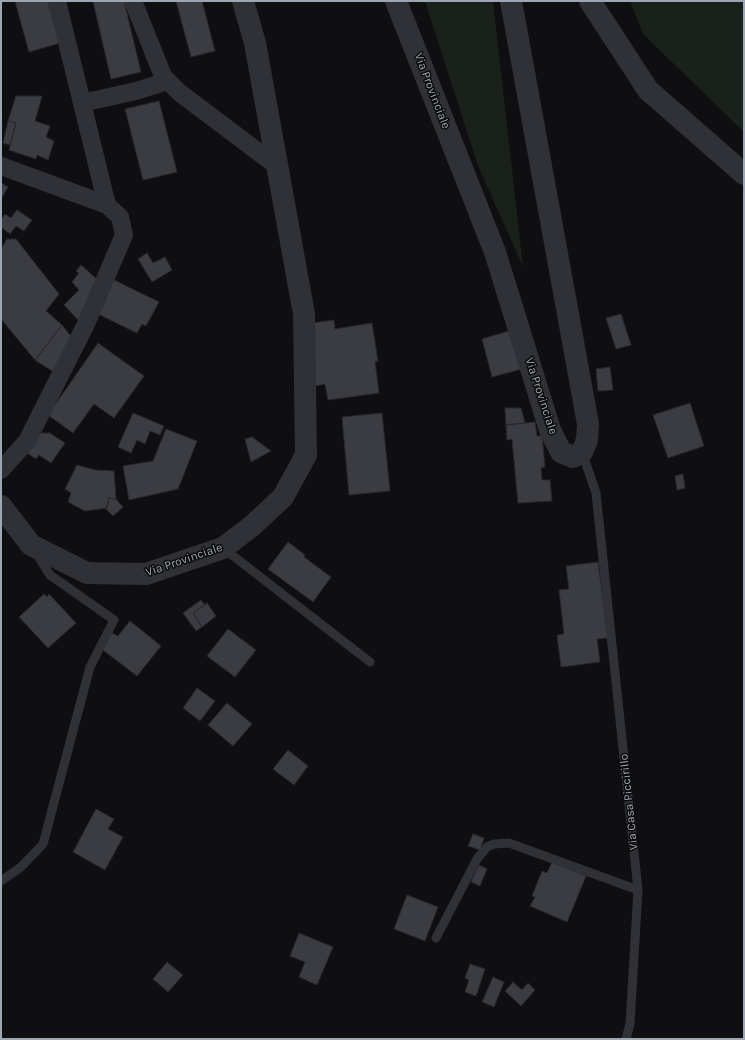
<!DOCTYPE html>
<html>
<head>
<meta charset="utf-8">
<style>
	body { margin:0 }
	#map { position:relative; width:745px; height:1040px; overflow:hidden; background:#0f0f11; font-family:Karla,sans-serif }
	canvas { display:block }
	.frame { position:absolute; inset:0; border:2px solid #9fa6b3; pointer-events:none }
</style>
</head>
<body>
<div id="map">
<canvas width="745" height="1040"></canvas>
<div class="frame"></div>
</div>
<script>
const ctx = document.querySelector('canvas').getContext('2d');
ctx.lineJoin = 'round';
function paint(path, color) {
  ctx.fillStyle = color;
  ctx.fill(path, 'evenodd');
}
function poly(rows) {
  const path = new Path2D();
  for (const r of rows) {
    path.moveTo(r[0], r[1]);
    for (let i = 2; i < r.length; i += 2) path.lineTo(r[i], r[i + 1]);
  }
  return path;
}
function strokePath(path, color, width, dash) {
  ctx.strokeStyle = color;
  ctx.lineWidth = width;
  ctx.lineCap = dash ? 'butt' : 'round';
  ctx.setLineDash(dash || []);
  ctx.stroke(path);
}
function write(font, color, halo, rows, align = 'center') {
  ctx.font = font + ' Karla,sans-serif';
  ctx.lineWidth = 3;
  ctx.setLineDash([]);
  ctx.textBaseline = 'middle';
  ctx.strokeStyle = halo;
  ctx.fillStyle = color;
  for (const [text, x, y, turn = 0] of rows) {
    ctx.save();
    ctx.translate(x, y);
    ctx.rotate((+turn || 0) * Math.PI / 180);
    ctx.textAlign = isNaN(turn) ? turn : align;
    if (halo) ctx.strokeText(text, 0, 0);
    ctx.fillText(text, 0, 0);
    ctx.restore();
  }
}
paint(poly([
	[425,1,493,1,523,267,478,166],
	[630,1,744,1,744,132,643,34]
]), '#1a211a');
const building = poly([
	[15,1,48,1,60,43,29,52,15,1],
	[93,1,124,1,141,72,111,79,93,1],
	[176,1,202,1,215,51,191,57,176,1],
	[16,96,42,96,35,121,50,126,46,137,54,141,48,160,37,155,36,159,9,150,16,123,8,121,16,96],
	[159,101,177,172,143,180,125,109,159,101],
	[8,121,16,123,10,145,3,143,8,121],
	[1,183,8,187,1,199,1,183],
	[17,210,32,220,24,231,16,226,10,234,1,227,1,220,5,214,11,218,17,210],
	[7,239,16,239,59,294,46,311,62,325,35,360,1,319,1,249,7,239],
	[147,253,153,263,165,257,172,270,152,282,138,259,147,253],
	[81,265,99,281,79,321,64,305,79,290,72,282,79,273,76,271,81,265],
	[112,279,159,302,146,326,142,324,137,333,96,313,112,279],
	[621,314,631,345,616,349,606,318,621,314],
	[334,320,335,329,372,323,378,361,375,362,379,393,328,400,325,384,315,386,306,324,334,320],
	[62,325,73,339,60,376,35,360,62,325],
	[512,330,522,369,492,377,482,339,512,330],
	[98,343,144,376,114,418,94,404,73,433,48,415,98,343],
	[610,367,613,390,598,391,596,369,610,367],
	[690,403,704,446,668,458,653,415,690,403],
	[505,408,521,408,525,423,506,425,505,408],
	[133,413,164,426,160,435,150,431,145,444,137,440,131,453,118,447,133,413],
	[382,413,390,491,349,495,342,417,382,413],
	[535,422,537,436,542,436,545,467,541,468,542,480,550,480,552,501,518,503,512,439,507,440,506,425,535,422],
	[166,429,197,441,178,489,129,500,123,466,153,461,166,429],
	[38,433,50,433,65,443,51,463,39,455,36,459,23,450,38,433],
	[252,437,271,451,251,462,245,439,252,437],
	[77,465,95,470,114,471,116,499,109,498,107,508,85,511,68,502,71,493,65,489,77,465],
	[683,474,685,488,677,490,675,476,683,474],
	[109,498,116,499,123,507,113,516,106,509,109,498],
	[288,542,305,555,304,557,331,577,313,602,268,569,288,542],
	[598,562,608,638,597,639,600,662,561,667,557,635,564,634,559,590,569,589,566,566,598,562],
	[44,594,47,597,49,594,76,623,48,648,19,617,44,594],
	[201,600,205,605,193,613,202,627,196,631,183,613,201,600],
	[207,603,216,616,202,627,193,613,207,603],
	[130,621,161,646,137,676,103,650,110,632,118,636,130,621],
	[228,629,256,650,235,677,207,656,228,629],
	[197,688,215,701,200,721,183,708,197,688],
	[227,703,252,724,233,746,208,725,227,703],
	[288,750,308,766,294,785,273,769,288,750],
	[96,809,114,819,108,829,123,837,105,870,73,852,96,809],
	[473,834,484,838,480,850,468,846,473,834],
	[552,862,586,876,567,922,530,906,535,897,532,896,542,871,547,873,552,862],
	[479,865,487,869,480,886,471,882,479,865],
	[407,895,438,907,425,941,394,929,407,895],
	[299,933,333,947,317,985,299,977,305,962,290,956,299,933],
	[167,962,183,975,168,992,153,979,167,962],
	[470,964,485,969,476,996,465,992,469,980,465,978,470,964],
	[493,977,504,982,494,1007,482,1002,493,977],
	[513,982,522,990,528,983,535,990,521,1006,505,991,513,982]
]);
paint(building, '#3b3c41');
strokePath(building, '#29292d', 1);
strokePath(poly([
	[223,548,370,662],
	[1,881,21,867,43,844,90,667,114,620,50,575,36,553],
	[436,938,477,859,487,847,494,844,509,843,638,890,596,493,582,452],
	[626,1039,630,1024,638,890]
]), '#303136', 9);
strokePath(poly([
	[57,1,107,205],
	[133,1,163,76,180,93,277,166],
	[82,103,136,91,168,81],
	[1,166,107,205,120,217,124,235,86,324,27,441,1,470]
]), '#303136', 18);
strokePath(poly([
	[396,1,495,252,550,430,561,452,573,457,582,452,587,440,588,424,511,1],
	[590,1,648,90,744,174],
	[1,506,31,545,87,573,146,574,223,548,252,526,283,497,306,455,304,314,255,43,243,1]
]), '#303136', 22);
write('12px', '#9fa6b3', '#0b0b0c', [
	["Via Provinciale",432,91,69],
	["Via Provinciale",541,396,72],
	["Via Provinciale",184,560,-19],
	["Via Casa Piccirillo",629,802,-96]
]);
</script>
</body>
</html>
